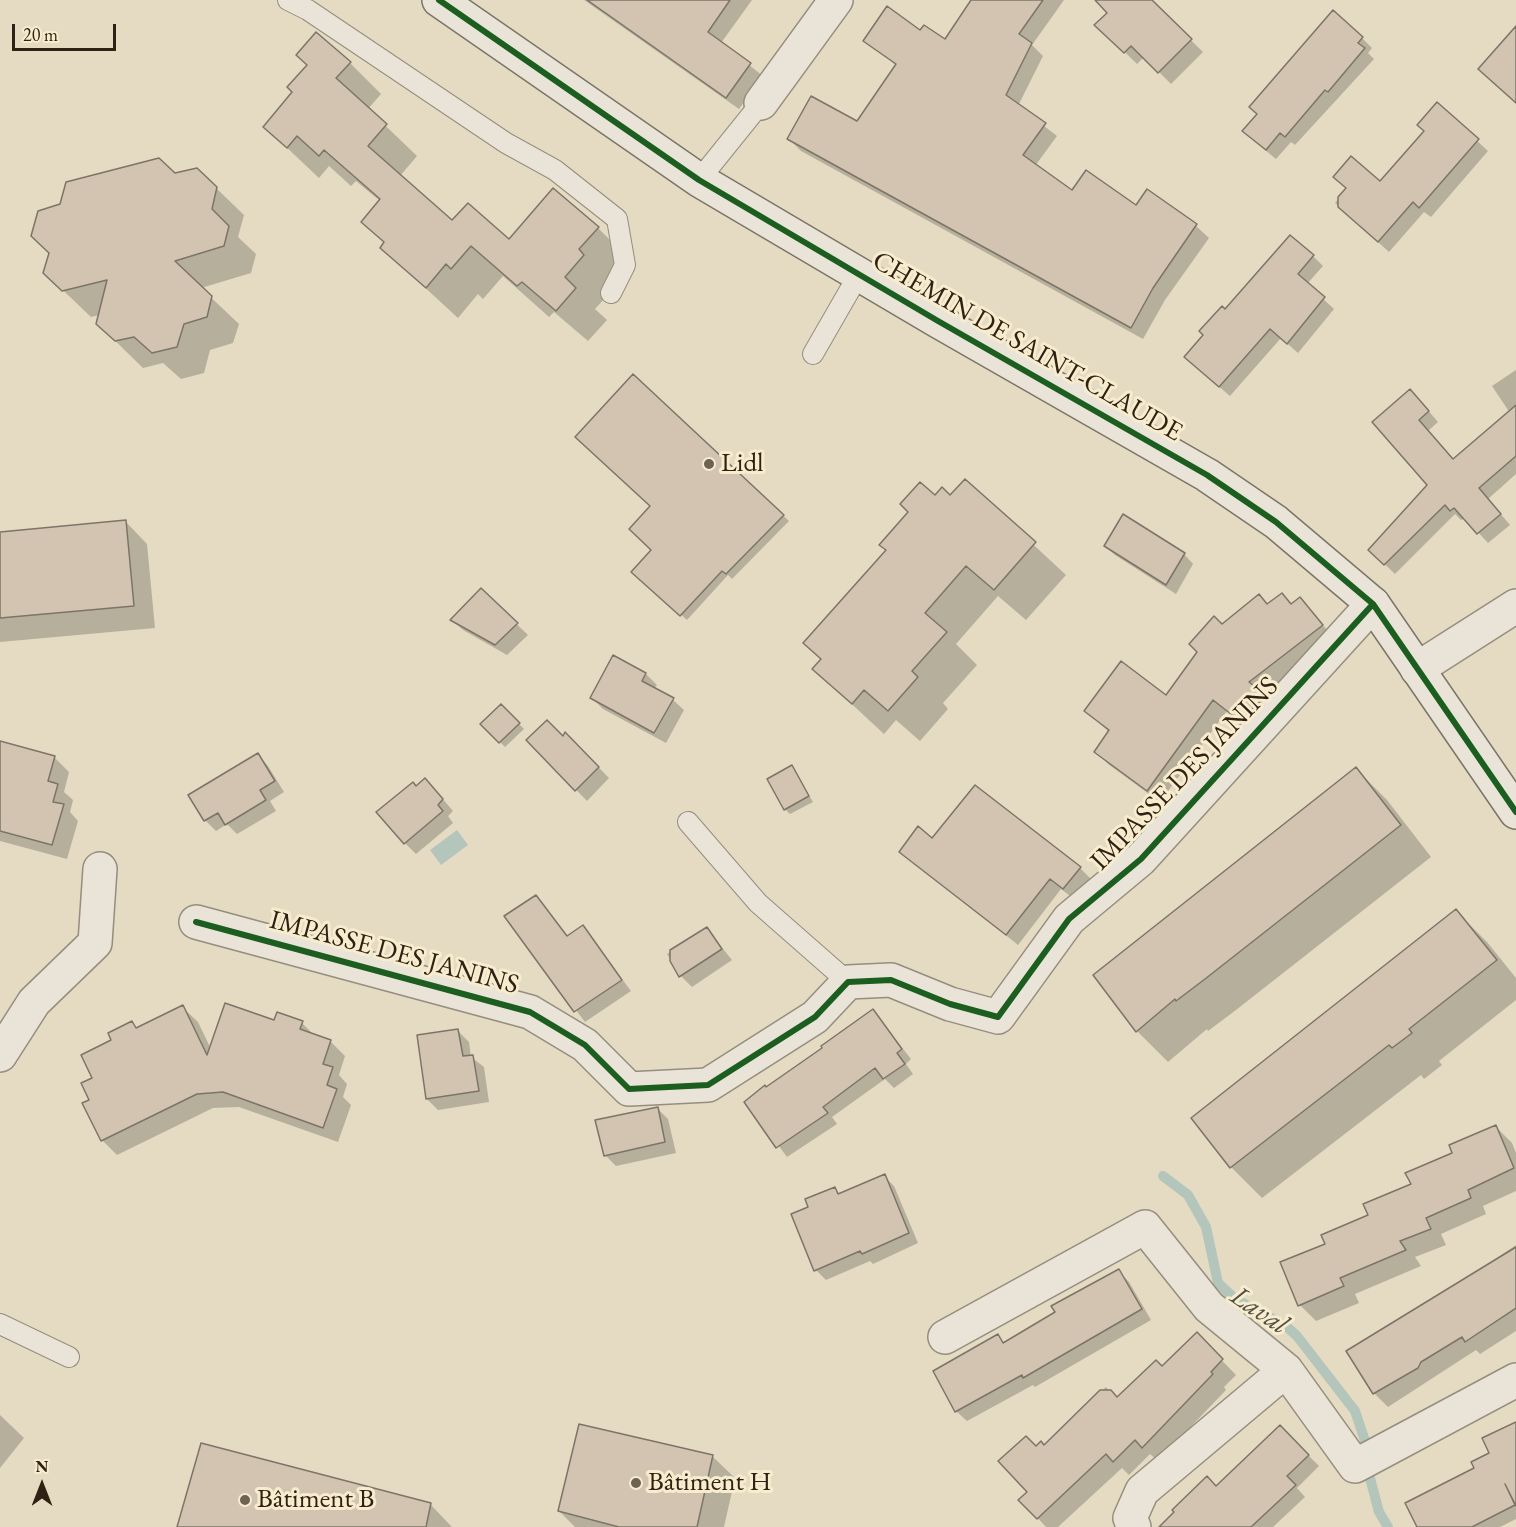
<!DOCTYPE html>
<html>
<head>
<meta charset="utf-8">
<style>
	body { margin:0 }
	#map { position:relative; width:1516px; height:1527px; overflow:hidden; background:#e4dbc2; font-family:"EB Garamond",serif }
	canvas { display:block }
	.north { position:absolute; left:12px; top:1455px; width:60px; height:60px; -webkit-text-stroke:4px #f7ecce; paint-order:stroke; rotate:0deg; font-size:16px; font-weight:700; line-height:24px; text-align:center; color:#2f2113 }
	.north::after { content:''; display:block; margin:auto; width:21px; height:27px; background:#2f2113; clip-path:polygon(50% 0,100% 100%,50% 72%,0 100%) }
	.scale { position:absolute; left:12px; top:24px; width:104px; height:27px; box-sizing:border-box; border:3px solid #2f2113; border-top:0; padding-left:8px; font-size:18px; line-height:21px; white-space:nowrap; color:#2f2113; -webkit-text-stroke:4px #f7ecce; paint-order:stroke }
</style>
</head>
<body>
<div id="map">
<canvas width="1516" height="1527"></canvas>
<div class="north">N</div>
<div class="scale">20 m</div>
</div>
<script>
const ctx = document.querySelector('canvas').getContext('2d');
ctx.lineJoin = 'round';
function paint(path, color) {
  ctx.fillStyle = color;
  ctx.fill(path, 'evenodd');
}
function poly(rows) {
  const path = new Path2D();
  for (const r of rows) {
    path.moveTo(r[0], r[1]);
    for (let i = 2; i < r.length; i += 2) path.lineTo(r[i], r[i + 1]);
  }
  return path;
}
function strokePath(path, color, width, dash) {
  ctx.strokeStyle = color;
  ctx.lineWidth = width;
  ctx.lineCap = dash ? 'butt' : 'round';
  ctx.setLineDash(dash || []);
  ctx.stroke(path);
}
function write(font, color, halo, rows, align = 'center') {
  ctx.font = font + ' "EB Garamond",serif';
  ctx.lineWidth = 6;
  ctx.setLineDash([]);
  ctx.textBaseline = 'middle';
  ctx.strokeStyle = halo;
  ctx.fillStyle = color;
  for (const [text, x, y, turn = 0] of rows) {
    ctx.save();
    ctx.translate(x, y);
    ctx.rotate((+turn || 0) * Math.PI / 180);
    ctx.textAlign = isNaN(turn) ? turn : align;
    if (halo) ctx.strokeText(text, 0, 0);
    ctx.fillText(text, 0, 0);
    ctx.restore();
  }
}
paint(poly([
	[457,830,468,845,441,865,430,850]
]), '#b4c5bb');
paint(poly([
	[584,0,752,0,721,43,763,76,739,109],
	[972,0,1064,0,1032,45,1043,56,1018,106,1057,136,1035,166,1073,192,1137,208,1148,192,1196,226,1209,238,1165,300,1143,339,801,151,789,139,857,123,897,66,865,41,921,32,946,41],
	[1097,0,1150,0,1203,52,1171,84,1144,57,1137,64,1097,25,1109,13],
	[1362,38,1372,48,1368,53,1374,59,1295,145,1291,142,1276,159,1254,141],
	[350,63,381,94,368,109,417,156,400,176,453,222,509,241,598,228,629,259,615,287,595,309,607,320,588,341,554,312,549,317,503,276,483,299,478,294,458,318,382,248,385,243,363,221,380,201,356,181,351,186,329,166,319,178,265,127],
	[1437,104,1488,151,1431,217,1424,212,1389,252,1335,203,1347,188,1380,183,1425,132],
	[174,175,216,188,244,215,238,237,256,254,251,273,201,288,239,324,233,343,210,350,204,373,181,379,163,363,143,368,97,323,99,315,91,317,45,273],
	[1313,256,1323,266,1307,284,1334,309,1298,353,1281,338,1230,396,1196,367,1205,335,1226,312],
	[1516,370,1516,474,1488,499,1510,525,1488,543,1465,518,1461,520,1455,514,1395,574,1370,550,1429,485,1374,423,1420,401,1438,422,1428,431,1454,460,1510,413,1492,386],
	[633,376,789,521,732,579,728,575,687,620,639,577,653,550,652,506],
	[965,481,1066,575,1026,620,998,596,956,644,977,665,943,703,948,709,920,741,896,720,884,734,814,669,887,551,935,497,951,497],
	[125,521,147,544,155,628,0,642,0,534],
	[1105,546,1184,554,1193,564,1176,594,1115,555],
	[481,590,528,635,507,655,463,630,452,620],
	[1300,599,1335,639,1262,695,1277,709,1254,733,1227,711,1160,802,1108,764,1096,751,1109,732,1086,711,1166,698,1222,626,1268,605,1292,605],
	[646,674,657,685,654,689,673,700,684,710,666,743,603,709,592,698],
	[501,706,524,729,505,747,482,724],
	[566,734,609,778,587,801,528,740,563,738],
	[0,743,54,757,69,772,64,792,73,800,70,812,78,821,67,859,0,841],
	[258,755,268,766,284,792,270,801,276,811,237,834,227,824,216,831,205,820],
	[792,767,813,802,790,814,785,809],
	[1356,769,1387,800,1431,857,1236,1010,1208,1031,1207,1029,1168,1062,1137,1031],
	[417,787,436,791,453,811,448,816,453,823,416,854,405,843],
	[933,840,1080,868,1091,879,1074,899,1061,889,1018,945,901,851],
	[536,897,568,937,583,927,631,991,585,1022,506,917],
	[1456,911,1487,942,1516,978,1516,1000,1439,1061,1442,1065,1424,1079,1421,1075,1262,1198,1231,1167,1193,1118],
	[707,929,732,960,692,987,681,976,667,954],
	[182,1007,198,1022,211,1049,275,1022,302,1023,315,1036,330,1041,345,1056,339,1075,347,1084,343,1097,351,1105,338,1142,239,1107,213,1108,117,1155,102,1140,91,1101,94,1078,113,1041,132,1023,138,1029],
	[873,1011,911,1059,906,1064,913,1074,894,1088,885,1079,832,1117,837,1124,787,1157,746,1102],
	[458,1031,469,1042,471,1057,484,1067,489,1102,438,1110,427,1099],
	[657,1108,668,1119,676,1153,616,1166,605,1155],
	[1496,1127,1512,1143,1516,1153,1516,1191,1483,1206,1486,1214,1441,1234,1446,1245,1415,1257,1421,1266,1355,1294,1359,1303,1316,1321,1300,1305,1327,1245],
	[884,1176,894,1186,918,1243,873,1264,870,1261,826,1280,816,1270,810,1208,835,1189,840,1194],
	[1516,1245,1516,1331,1480,1354,1476,1350,1388,1407,1374,1393,1348,1351,1435,1296,1437,1299],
	[1119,1271,1129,1282,1151,1320,1035,1387,1033,1385,967,1421,956,1411,998,1336,1005,1343,1057,1313],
	[1197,1335,1236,1375,1224,1387,1226,1390,1158,1461,1150,1454,1129,1475,1122,1468,1058,1527,1046,1527,1021,1500,1029,1493,1037,1448,1044,1447,1106,1387,1117,1399,1162,1368],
	[0,1415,24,1438,0,1468],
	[1516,1424,1516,1519,1500,1527,1419,1527,1491,1454],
	[1280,1427,1319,1466,1297,1488,1305,1497,1273,1527,1161,1527,1176,1512,1216,1488],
	[712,1456,735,1478,724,1527,575,1527,559,1511],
	[430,1504,452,1527,179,1527]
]), '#0003');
strokePath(poly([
	[1163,1176,1188,1195,1206,1227,1218,1283,1235,1299,1286,1326,1297,1336,1355,1411,1366,1444],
	[1370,1478,1379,1512,1388,1527]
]), '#b4c5bb', 10);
const building = poly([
	[587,0,730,0,708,32,751,63,726,98,587,0],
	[971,0,1043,0,1019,34,1032,43,1006,95,1046,123,1023,155,1072,190,1086,170,1136,205,1147,189,1197,224,1153,288,1131,328,787,139,811,96,857,121,896,64,863,41,887,6,920,30,924,25,945,39,971,0],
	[1095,0,1152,0,1192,39,1158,73,1131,46,1124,53,1094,25,1107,13,1095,0],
	[1333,10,1363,37,1358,43,1365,48,1328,92,1325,90,1285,137,1280,133,1266,150,1242,131,1257,114,1249,107,1333,10],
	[1516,26,1516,103,1478,69,1516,26],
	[316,32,351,62,336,78,387,124,368,146,452,220,468,203,509,239,553,188,599,227,579,249,584,255,565,277,576,288,556,311,522,282,517,286,471,246,451,269,446,264,426,288,380,248,384,242,361,222,380,199,324,150,319,156,297,136,287,148,263,127,292,92,287,87,307,65,296,55,316,32],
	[1437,102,1479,139,1419,208,1413,202,1378,242,1338,207,1338,197,1346,188,1333,177,1351,156,1380,181,1424,131,1417,125,1437,102],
	[159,158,175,173,197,168,217,187,212,209,229,226,224,246,175,261,212,296,207,317,184,324,177,347,152,353,134,337,115,341,96,324,107,280,62,291,43,273,49,253,31,236,38,211,60,204,66,182,159,158],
	[1290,235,1314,255,1298,274,1325,297,1287,344,1270,329,1219,387,1184,357,1203,335,1199,331,1222,306,1225,309,1290,235],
	[633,374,784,515,726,574,722,571,680,616,631,572,651,550,629,529,650,506,575,437,633,374],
	[1410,389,1429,411,1419,420,1453,459,1516,405,1516,456,1479,488,1501,514,1477,534,1454,508,1450,511,1445,505,1384,565,1368,550,1427,485,1372,422,1410,389],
	[965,479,1036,542,994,590,966,566,925,613,947,632,912,671,918,677,888,711,864,690,852,704,812,669,821,659,803,643,886,550,879,545,908,512,900,504,920,482,935,495,942,487,950,495,965,479],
	[1123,514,1185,553,1166,585,1104,546,1123,514],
	[126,520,134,606,0,618,0,532,126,520],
	[481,588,518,623,495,645,450,620,481,588],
	[1282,593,1291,604,1300,597,1323,625,1249,682,1265,695,1241,722,1213,700,1147,791,1094,752,1109,730,1084,711,1121,661,1166,695,1197,652,1189,644,1214,616,1222,624,1259,594,1267,604,1282,593],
	[613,655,646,673,642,681,674,698,654,733,590,698,613,655],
	[501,704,520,723,499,743,480,724,501,704],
	[547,720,563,736,565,732,599,767,575,791,526,740,547,720],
	[0,741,55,756,48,781,58,784,53,802,64,804,52,845,0,831,0,741],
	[258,753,275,781,260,790,266,800,225,825,218,813,204,821,188,795,258,753],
	[792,765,809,796,784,810,767,779,792,765],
	[1356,767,1401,825,1205,979,1176,1001,1175,999,1136,1032,1093,975,1356,767],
	[425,778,443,799,438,805,443,811,404,844,376,812,413,782,416,786,425,778],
	[975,785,1081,867,1063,889,1050,879,1006,935,899,852,918,826,932,838,975,785],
	[536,895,567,936,583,925,622,980,574,1012,504,916,536,895],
	[1456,909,1497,960,1409,1029,1412,1033,1392,1048,1389,1045,1230,1168,1191,1118,1456,909],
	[707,927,722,949,679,977,670,961,670,950,707,927],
	[225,1003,274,1020,277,1012,303,1021,300,1029,331,1040,323,1064,333,1067,327,1085,337,1089,323,1128,223,1092,197,1094,101,1141,82,1103,89,1100,81,1083,92,1078,81,1055,111,1040,108,1033,132,1021,136,1028,183,1005,207,1055,225,1003],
	[873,1009,902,1049,897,1053,905,1064,883,1079,875,1068,823,1107,828,1113,776,1148,744,1102,765,1085,766,1087,822,1048,821,1046,873,1009],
	[458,1029,463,1056,473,1055,479,1091,426,1099,417,1035,458,1029],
	[658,1107,665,1142,604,1156,595,1120,658,1107],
	[1496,1125,1514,1168,1468,1190,1471,1198,1426,1218,1431,1229,1400,1241,1406,1250,1340,1278,1344,1286,1298,1306,1280,1262,1325,1244,1321,1235,1368,1215,1363,1204,1411,1184,1405,1173,1452,1153,1449,1145,1496,1125],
	[885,1174,909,1233,862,1254,860,1251,814,1271,791,1214,808,1207,805,1199,835,1187,838,1194,885,1174],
	[1516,1247,1516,1308,1465,1342,1462,1337,1421,1362,1418,1368,1373,1394,1346,1351,1516,1247],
	[1119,1269,1142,1309,1023,1378,1022,1375,955,1412,933,1371,998,1334,1003,1343,1055,1312,1051,1306,1119,1269],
	[1197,1332,1223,1359,1211,1372,1213,1374,1142,1448,1135,1440,1113,1462,1106,1454,1037,1519,1018,1500,1027,1492,998,1461,1026,1436,1036,1446,1041,1441,1044,1445,1100,1390,1111,1390,1117,1397,1156,1360,1162,1366,1197,1332],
	[1516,1422,1516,1506,1505,1484,1515,1505,1472,1527,1417,1527,1405,1503,1474,1468,1471,1462,1489,1453,1482,1438,1516,1422],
	[579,1424,713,1455,697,1527,619,1527,558,1511,579,1424],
	[1280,1425,1309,1455,1287,1476,1296,1485,1251,1527,1159,1527,1174,1512,1172,1510,1207,1476,1216,1486,1280,1425],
	[201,1443,431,1503,426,1527,177,1527,201,1443]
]);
paint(building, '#d3c4b2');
strokePath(building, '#7c7567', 1.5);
const lane = poly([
	[288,0,308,10,506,143,555,170,617,219,625,265,611,293],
	[699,180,761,103],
	[813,354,859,274],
	[688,822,758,903,848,982],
	[0,1324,69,1357]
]);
const street = poly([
	[761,103,836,0],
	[1417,669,1516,606],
	[196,922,530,1012,585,1045,629,1089,708,1085,815,1017,848,982,891,980,950,1004,998,1017,1069,919,1141,859,1373,604],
	[0,1055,34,1002,95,943,100,869],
	[945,1337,1145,1227,1209,1307,1286,1370,1355,1466,1516,1380],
	[1134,1527,1130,1518,1142,1491,1286,1370]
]);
const secondary = poly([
	[439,0,699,180,938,321,1207,475,1276,522,1373,604,1516,812]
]);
strokePath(lane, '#958e7e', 22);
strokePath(street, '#958e7e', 36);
strokePath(secondary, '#7c7567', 36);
strokePath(lane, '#e9e4d7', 20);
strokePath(street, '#e9e4d7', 33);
strokePath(secondary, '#e9e4d7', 33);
strokePath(poly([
	[439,0,699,180,938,321,1207,475,1276,522,1373,604,1516,812],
	[196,922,530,1012,585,1045,629,1089,708,1085,815,1017,848,982,891,980,950,1004,998,1017,1069,919,1141,859,1373,604]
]), '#1b5e20', 6);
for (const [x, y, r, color] of [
	[709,464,6,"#6e6250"],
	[636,1483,6,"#6e6250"],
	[245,1500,6,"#6e6250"]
]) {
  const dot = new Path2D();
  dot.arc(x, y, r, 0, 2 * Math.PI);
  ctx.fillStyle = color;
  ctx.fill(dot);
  strokePath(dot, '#f7ecce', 2);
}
write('27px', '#2f2113', '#f7ecce', [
	["CHEMIN DE SAINT-CLAUDE",1027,347,30],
	["IMPASSE DES JANINS",1185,774,-46],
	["IMPASSE DES JANINS",394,953,15]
]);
write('27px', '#2f2113', '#f7ecce', [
	["Lidl",721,464],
	["Bâtiment H",648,1483],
	["Bâtiment B",257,1500]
], 'left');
write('italic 28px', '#514f45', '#f7ecce', [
	["Laval",1259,1311,34]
]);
</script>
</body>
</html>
